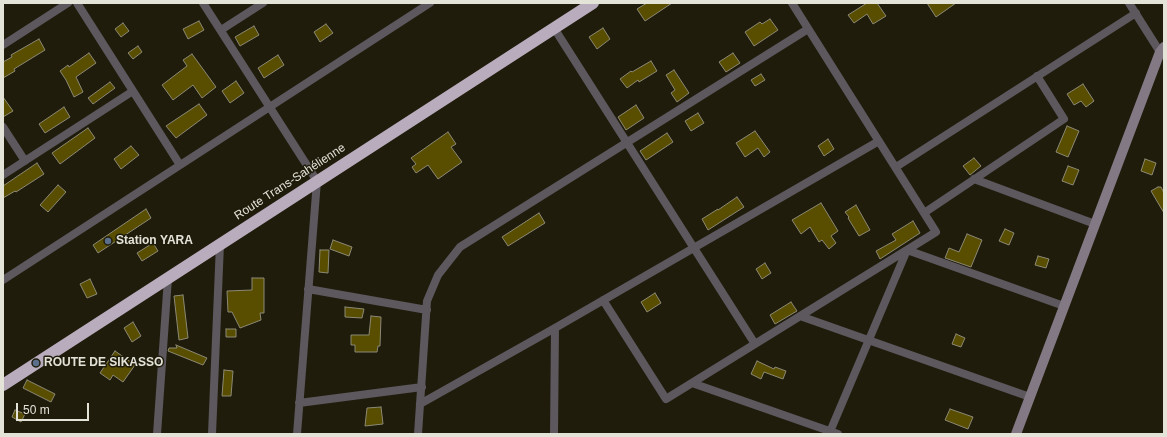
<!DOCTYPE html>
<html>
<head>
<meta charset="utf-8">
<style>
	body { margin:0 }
	#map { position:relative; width:1167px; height:437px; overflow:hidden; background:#1f1c0c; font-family:Helvetica,sans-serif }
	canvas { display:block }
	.frame { position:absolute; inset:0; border:4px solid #e4e3d8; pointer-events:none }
	.scale { position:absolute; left:16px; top:403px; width:73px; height:18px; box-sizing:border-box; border:2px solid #e4e3d8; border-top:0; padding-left:5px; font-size:12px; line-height:14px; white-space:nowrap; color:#e4e3d8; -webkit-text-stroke:3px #1f1c0c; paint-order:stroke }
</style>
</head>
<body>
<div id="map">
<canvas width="1167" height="437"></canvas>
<div class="frame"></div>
<div class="scale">50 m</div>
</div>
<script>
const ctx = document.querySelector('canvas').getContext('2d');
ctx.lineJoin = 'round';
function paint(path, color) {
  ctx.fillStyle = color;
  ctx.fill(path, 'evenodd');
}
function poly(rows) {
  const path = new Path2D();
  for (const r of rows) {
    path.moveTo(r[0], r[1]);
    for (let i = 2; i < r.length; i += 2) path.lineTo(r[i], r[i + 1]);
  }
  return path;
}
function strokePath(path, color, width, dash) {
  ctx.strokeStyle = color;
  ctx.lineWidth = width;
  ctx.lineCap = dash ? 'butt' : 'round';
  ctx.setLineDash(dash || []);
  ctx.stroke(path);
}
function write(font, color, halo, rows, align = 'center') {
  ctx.font = font + ' Helvetica,sans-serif';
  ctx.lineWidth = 3;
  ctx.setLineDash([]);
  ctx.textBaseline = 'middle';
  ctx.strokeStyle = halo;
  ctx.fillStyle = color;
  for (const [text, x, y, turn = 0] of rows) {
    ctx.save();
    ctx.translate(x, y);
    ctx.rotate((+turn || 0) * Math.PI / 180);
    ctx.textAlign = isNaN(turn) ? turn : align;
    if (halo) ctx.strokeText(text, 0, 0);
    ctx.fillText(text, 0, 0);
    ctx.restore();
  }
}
const building = poly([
	[647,3,672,3,645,21,637,9,647,3],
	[867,3,877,3,886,16,873,24,867,14,854,23,848,15,867,3],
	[927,3,956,3,936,17,927,3],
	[770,19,778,30,754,46,745,32,760,22,762,24,770,19],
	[199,21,204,30,188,39,183,29,199,21],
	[123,23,129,31,121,37,115,29,123,23],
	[326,24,333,33,320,42,314,32,326,24],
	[254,26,259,35,240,46,235,37,254,26],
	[603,28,610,39,597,49,589,37,603,28],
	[39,39,45,50,14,69,15,71,3,78,3,62,12,57,11,55,39,39],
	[138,46,142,52,133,59,128,53,138,46],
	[89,53,96,63,76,77,83,92,74,97,66,80,60,71,68,65,69,67,89,53],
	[733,53,740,63,726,72,719,62,733,53],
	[192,54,216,87,202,98,193,85,173,100,162,85,187,66,183,60,192,54],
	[278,55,284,65,264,78,258,68,278,55],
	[651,61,657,71,639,82,638,80,627,88,620,79,631,71,632,72,651,61],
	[674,70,689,93,677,102,671,93,675,90,666,75,674,70],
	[761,74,765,80,755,86,751,80,761,74],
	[236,81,244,93,230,103,222,91,236,81],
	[110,82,115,88,93,104,88,98,110,82],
	[1083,84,1094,101,1086,107,1081,101,1074,105,1067,94,1083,84],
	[3,97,13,111,3,117,3,97],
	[199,104,207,115,176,138,166,126,199,104],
	[636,105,644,118,626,130,618,117,636,105],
	[64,107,70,117,45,133,39,124,64,107],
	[698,113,704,123,691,131,685,121,698,113],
	[1067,126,1079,131,1068,157,1056,152,1067,126],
	[88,128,95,138,60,164,52,153,88,128],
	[755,131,770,152,764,157,758,148,745,157,736,143,755,131],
	[448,132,456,144,451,147,462,162,438,179,428,165,416,173,412,167,416,164,411,158,448,132],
	[667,133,673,142,646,160,640,151,667,133],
	[828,139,834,149,824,156,818,146,828,139],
	[131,146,139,155,121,169,114,159,131,146],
	[974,158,981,166,970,175,963,166,974,158],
	[1145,159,1156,163,1152,175,1141,171,1145,159],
	[37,163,44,174,16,192,15,191,3,198,3,186,37,163],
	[1068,166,1079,170,1073,185,1062,181,1068,166],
	[58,185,66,192,48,212,40,205,58,185],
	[1158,187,1161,187,1164,193,1164,213,1151,191,1158,187],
	[737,197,744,207,708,230,702,219,718,209,718,210,737,197],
	[821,203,838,231,831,236,836,243,829,249,822,240,819,242,810,227,801,234,792,220,821,203],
	[856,205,870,230,859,236,848,218,849,217,845,212,856,205],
	[146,209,151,218,98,253,93,245,146,209],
	[539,213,545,223,508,246,502,237,539,213],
	[913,221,920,233,880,259,876,251,896,240,892,234,913,221],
	[1005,229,1014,233,1009,245,999,241,1005,229],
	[967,234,982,240,971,267,945,258,949,248,959,252,967,234],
	[333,240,352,247,349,256,330,249,333,240],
	[153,243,158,251,142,261,137,253,153,243],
	[320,250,329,250,328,273,319,272,320,250],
	[1038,256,1049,259,1046,268,1035,265,1038,256],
	[765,263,771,273,762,279,756,269,765,263],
	[252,278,264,278,264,313,260,313,261,320,240,328,232,312,228,312,227,291,252,290,252,278],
	[90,279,97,294,87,298,80,284,90,279],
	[655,293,661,303,647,312,641,302,655,293],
	[183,295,188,338,179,340,174,296,183,295],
	[791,302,797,311,775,324,770,315,791,302],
	[345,307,364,309,362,318,345,317,345,307],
	[371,316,381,317,380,346,378,346,377,352,355,352,355,345,351,345,351,335,369,335,371,316],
	[133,322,141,336,132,342,124,328,133,322],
	[226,329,236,329,236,337,226,337,226,329],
	[956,334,965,338,961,347,952,344,956,334],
	[176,345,207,358,203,365,168,351,169,348,177,348,176,345],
	[115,351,135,365,123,382,113,375,110,380,100,373,115,351],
	[757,361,774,369,775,367,786,371,783,379,764,372,761,379,751,374,757,361],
	[224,370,233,371,231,396,222,396,224,370],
	[27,380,55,394,51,402,23,388,27,380],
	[381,407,383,424,365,426,367,408,381,407],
	[950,409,973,417,968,429,945,420,950,409],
	[15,410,25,414,21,422,12,417,15,410]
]);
paint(building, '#594e00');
strokePath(building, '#8c8975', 1);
strokePath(poly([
	[77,3,180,165],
	[203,3,317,181,297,434],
	[1129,3,1160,52],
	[554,28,755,344],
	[221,30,263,3],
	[3,45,68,3],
	[3,127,25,161],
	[896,167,1136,13],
	[3,175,133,91],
	[974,179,1095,224],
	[924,213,1064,119,1037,76],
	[3,280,430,3],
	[308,289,427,310],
	[603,300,666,399,936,232,792,3],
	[800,316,1030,397],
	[692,383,838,434],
	[299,403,422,387],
	[420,404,555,328,879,141],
	[157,434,168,278],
	[212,434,220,244],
	[418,434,427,301,438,275,460,247,808,29],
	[554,434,555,328],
	[829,434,907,250,1064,306]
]), '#5d575e', 8);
strokePath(poly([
	[1016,434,1160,52,1164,47]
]), '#827984', 10);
strokePath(poly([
	[3,385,593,3]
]), '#b9acbd', 12);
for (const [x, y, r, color] of [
	[108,241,4,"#5c6f8a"],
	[36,363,4,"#5c6f8a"]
]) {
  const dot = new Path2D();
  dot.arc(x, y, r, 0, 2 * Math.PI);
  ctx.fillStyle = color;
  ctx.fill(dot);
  strokePath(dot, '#1f1c0c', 1.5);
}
write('12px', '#e4e3d8', '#1f1c0c', [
	["Route Trans-Sahélienne",290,182,-33]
]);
write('bold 12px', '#e4e3d8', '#1f1c0c', [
	["Station YARA",116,241],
	["ROUTE DE SIKASSO",44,363]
], 'left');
</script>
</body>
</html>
